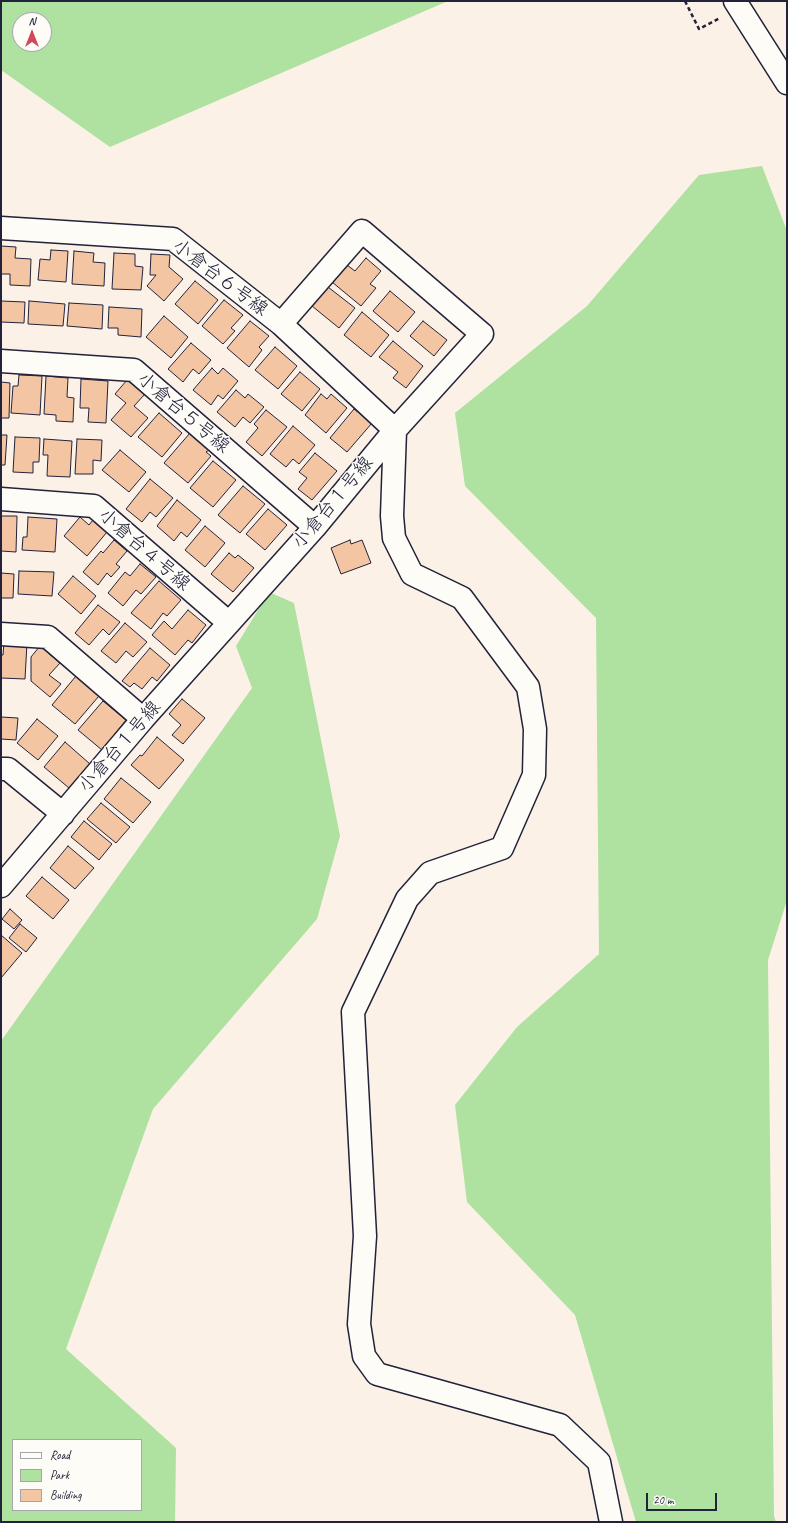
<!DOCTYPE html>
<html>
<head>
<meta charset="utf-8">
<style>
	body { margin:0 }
	#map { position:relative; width:788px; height:1523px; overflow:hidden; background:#fbf1e6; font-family:Caveat,sans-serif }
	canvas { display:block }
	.frame { position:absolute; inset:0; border:2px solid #22223b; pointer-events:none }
	.legend { position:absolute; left:12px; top:1439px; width:130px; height:72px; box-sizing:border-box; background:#fdfcf7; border:1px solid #a5a5ac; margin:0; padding:5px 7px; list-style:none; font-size:12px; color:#22223b }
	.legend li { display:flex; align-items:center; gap:8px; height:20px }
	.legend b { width:20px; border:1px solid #a5a5ac }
	.north { position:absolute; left:12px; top:12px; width:40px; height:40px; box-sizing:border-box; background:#fdfcf7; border:1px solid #a5a5ac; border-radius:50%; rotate:0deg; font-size:11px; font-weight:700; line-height:16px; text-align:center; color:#22223b }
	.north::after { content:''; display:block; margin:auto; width:14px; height:18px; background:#d1495b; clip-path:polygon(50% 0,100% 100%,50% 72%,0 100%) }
	.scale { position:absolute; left:646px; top:1493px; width:71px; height:18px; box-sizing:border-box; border:2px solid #22223b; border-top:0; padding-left:5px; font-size:12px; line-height:14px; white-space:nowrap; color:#22223b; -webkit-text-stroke:3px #fdfcf7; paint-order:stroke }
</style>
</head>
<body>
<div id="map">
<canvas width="788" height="1523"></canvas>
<div class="frame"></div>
<ul class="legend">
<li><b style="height:5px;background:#fdfcf7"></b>Road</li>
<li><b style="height:11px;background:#afe1a1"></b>Park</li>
<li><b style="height:11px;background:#f3c5a3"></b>Building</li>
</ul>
<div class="north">N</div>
<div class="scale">20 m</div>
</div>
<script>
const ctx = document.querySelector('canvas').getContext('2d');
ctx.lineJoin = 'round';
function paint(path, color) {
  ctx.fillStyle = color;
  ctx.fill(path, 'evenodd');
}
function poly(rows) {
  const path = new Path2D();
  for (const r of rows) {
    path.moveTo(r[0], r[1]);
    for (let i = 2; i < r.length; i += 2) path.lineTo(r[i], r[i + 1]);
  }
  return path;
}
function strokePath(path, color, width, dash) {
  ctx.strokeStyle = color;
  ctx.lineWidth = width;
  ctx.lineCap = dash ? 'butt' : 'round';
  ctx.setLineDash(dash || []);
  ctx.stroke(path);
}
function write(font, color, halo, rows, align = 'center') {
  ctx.font = font + ' Caveat,"Klee One",sans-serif';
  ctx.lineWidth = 3;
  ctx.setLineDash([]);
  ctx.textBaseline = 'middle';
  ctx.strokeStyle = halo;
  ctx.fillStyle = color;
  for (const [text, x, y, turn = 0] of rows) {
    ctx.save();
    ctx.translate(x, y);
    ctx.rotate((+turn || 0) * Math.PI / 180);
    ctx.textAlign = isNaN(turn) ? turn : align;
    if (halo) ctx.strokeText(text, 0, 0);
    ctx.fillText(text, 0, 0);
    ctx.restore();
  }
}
paint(poly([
	[1,1,448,1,110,147,1,70],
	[20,20,44,20,44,44,20,44],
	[762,166,787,231,787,900,768,960,774,1516,776,1522,636,1522,575,1315,467,1202,455,1105,517,1027,599,954,596,618,465,486,455,413,587,306,699,175],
	[269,592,294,603,340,836,317,919,153,1109,66,1349,176,1448,175,1522,1,1522,1,1041,252,688,236,646],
	[13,1440,141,1440,141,1510,13,1510]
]), '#afe1a1');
const building = poly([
	[1,246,16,247,15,258,31,259,30,286,10,285,10,274,1,274,1,246],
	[51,250,68,251,66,282,38,280,40,259,50,260,51,250],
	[74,251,94,253,93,262,105,263,104,286,72,284,74,251],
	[114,253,135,254,135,266,143,267,141,290,112,289,114,253],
	[151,254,170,255,169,267,183,279,164,301,147,286,156,275,150,275,151,254],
	[366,258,381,271,370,284,376,288,361,306,332,282,347,265,355,271,366,258],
	[195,281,218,300,198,324,175,304,195,281],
	[328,287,355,308,339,328,312,306,328,287],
	[390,291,415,312,398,332,373,311,390,291],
	[224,300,243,315,231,328,235,331,223,344,202,326,224,300],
	[1,301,25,302,24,323,1,322,1,301],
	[29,301,65,304,63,326,28,324,29,301],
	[69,303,103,305,102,329,67,326,69,303],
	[109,307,142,309,141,337,118,335,118,328,108,328,109,307],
	[362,312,389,335,371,357,344,335,362,312],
	[164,316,188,337,171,358,146,337,164,316],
	[250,321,269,336,259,347,262,350,249,367,227,348,250,321],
	[423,321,447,340,434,356,410,336,423,321],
	[393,341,423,366,406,388,393,378,398,372,379,357,393,341],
	[191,343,211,360,199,374,193,369,183,382,168,369,191,343],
	[275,347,297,366,278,389,255,370,275,347],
	[212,368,218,374,223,368,238,381,223,399,218,395,211,405,193,390,212,368],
	[300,372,320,389,302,411,281,394,300,372],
	[19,375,42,376,40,415,11,413,13,386,18,386,19,375],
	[46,376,68,378,67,397,74,398,73,422,56,421,56,415,44,414,46,376],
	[81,379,108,381,106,423,88,422,89,408,80,408,81,379],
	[127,380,145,394,134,406,148,418,131,437,111,420,126,403,115,394,127,380],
	[1,382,10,383,9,418,1,418,1,382],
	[236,390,245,398,248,394,264,407,250,423,243,417,235,427,217,412,236,390],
	[321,394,327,399,331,394,347,408,326,433,305,415,321,394],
	[354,409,372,423,347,452,330,438,354,409],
	[266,410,287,427,262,456,246,442,258,428,254,424,266,410],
	[159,413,182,433,162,457,138,437,159,413],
	[293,426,315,445,299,464,293,459,286,467,270,454,293,426],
	[190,433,209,450,206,452,211,456,188,483,164,463,190,433],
	[1,435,7,435,5,465,1,465,1,435],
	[15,437,40,438,39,462,33,462,33,473,13,472,15,437],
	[44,439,72,441,70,477,47,476,48,455,43,455,44,439],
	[77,439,102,440,101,461,93,460,93,474,75,474,77,439],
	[120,450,146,472,129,492,102,470,120,450],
	[315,453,337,471,312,500,298,489,307,478,299,472,315,453],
	[213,461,236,480,213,507,190,488,213,461],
	[150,479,173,498,156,517,150,512,142,522,126,509,150,479],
	[243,486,265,504,240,533,218,515,243,486],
	[177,500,201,520,187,537,181,532,174,541,157,526,177,500],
	[268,509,287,525,265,550,246,534,268,509],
	[1,516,17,516,16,552,1,551,1,516],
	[28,517,57,519,55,552,22,550,23,537,27,537,28,517],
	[80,517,89,525,93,520,107,532,87,556,64,536,80,517],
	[205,526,225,543,205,567,185,550,205,526],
	[114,540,127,551,116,564,120,567,111,577,107,573,98,585,83,572,101,551,103,553,114,540],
	[350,540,351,544,362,540,371,563,341,574,331,548,350,540],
	[229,553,235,558,238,555,254,568,233,592,211,574,229,553],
	[140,564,156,577,141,594,136,590,123,606,108,593,125,572,130,576,140,564],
	[19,571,54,572,52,596,18,594,19,571],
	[1,573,14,574,13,598,1,598,1,573],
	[73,576,96,596,81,614,58,594,73,576],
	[159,581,181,600,167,616,163,613,151,629,131,613,159,581],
	[98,605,120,622,109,635,103,629,89,645,75,633,98,605],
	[188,610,206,625,192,643,188,640,175,655,152,635,164,621,172,629,188,610],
	[125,623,147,642,133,657,126,651,116,663,101,651,125,623],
	[4,642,27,643,25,679,1,678,1,655,3,655,4,642],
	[40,646,60,663,49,675,61,684,50,697,31,681,31,657,40,646],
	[150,648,170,665,157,681,152,677,142,689,134,683,130,687,122,681,150,648],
	[76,676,99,696,75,724,52,705,76,676],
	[182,699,205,718,183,744,172,735,181,725,169,714,182,699],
	[103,701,126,720,102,750,78,730,103,701],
	[1,717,18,718,16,740,1,739,1,717],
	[37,719,58,736,38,760,17,743,37,719],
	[157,737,184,760,159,789,131,765,140,755,142,756,157,737],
	[65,742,90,764,69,788,44,767,65,742],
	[121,778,151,802,133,823,104,799,121,778],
	[101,803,130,827,116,843,87,819,101,803],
	[84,821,112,844,99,860,71,837,84,821],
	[68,846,94,868,75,889,50,868,68,846],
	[42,877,69,900,53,919,26,896,42,877],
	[10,909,22,920,14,929,2,919,10,909],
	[20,924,37,938,26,952,9,938,20,924],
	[1,935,22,953,1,978,1,935]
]);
paint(building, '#f3c5a3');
strokePath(building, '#22223b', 1);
const minor = poly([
	[735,1,787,83],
	[1,228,173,239,281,324,395,430,392,516,394,538,412,574,462,598,528,687,535,729,534,775,502,848,430,873,407,899,353,1012,365,1236,359,1324,364,1356,377,1374,560,1425,599,1462,611,1522],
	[1,361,134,370,315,527],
	[1,499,94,506,229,623],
	[1,634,48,637,143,719],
	[1,769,8,769,63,814],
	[1,886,143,719,315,527,395,430,482,334,362,231,281,324]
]);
strokePath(minor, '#22223b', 25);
strokePath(poly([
	[685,1,699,29,720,18]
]), '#22223b', 2.5, [4, 3]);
strokePath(minor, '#fdfcf7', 22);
write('19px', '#22223b', '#fdfcf7', [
	["小倉台６号線",220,278,37],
	["小倉台５号線",183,413,40],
	["小倉台１号線",333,503,-50],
	["小倉台４号線",144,550,41],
	["小倉台１号線",120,747,-49]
]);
</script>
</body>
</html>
